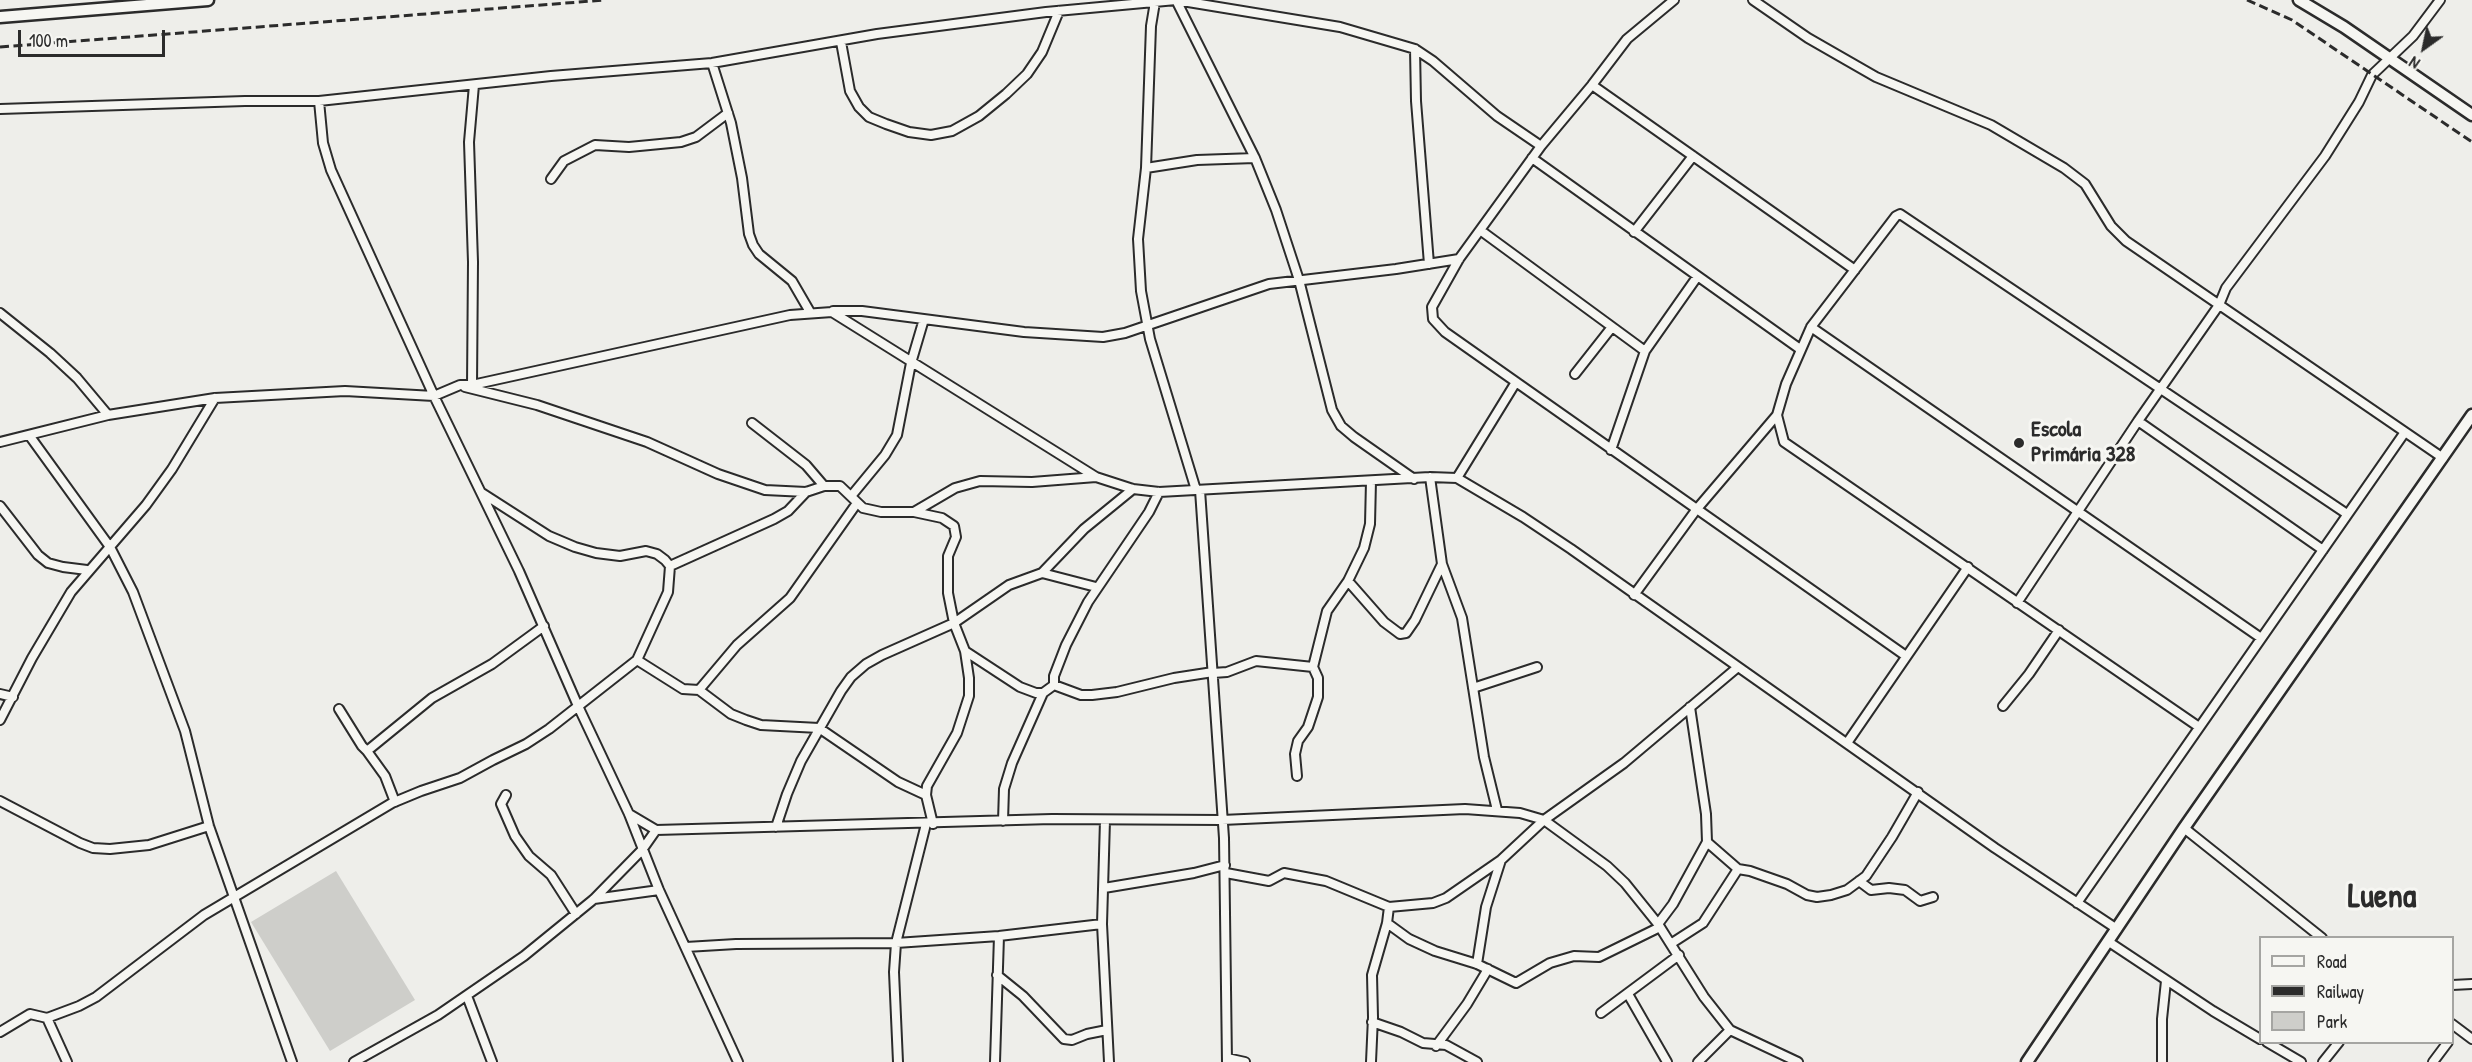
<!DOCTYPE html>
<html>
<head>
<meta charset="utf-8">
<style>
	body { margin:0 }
	#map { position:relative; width:2472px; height:1062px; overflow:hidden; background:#eeeeea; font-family:"Patrick Hand",sans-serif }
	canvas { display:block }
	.legend { position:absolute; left:2259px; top:936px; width:195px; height:108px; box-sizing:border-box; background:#f6f6f2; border:2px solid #a5a5a2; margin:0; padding:8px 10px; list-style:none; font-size:18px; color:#2b2b2b }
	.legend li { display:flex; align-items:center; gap:12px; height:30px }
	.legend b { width:30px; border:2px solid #a5a5a2 }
	.north { position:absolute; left:2394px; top:18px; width:60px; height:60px; -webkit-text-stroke:4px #f6f6f2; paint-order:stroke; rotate:213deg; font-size:16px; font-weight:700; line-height:24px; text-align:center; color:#2b2b2b }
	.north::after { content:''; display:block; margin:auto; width:21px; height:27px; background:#2b2b2b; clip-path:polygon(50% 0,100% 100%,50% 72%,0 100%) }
	.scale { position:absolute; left:18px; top:30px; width:147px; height:27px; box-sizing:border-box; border:3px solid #2b2b2b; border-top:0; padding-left:8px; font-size:18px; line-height:21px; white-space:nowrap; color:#2b2b2b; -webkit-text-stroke:4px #f6f6f2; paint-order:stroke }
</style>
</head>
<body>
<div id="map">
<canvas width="2472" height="1062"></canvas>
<ul class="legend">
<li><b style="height:8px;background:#f6f6f2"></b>Road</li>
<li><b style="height:8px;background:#2b2b2b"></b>Railway</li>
<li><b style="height:16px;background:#cececa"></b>Park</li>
</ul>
<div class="north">N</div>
<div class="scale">100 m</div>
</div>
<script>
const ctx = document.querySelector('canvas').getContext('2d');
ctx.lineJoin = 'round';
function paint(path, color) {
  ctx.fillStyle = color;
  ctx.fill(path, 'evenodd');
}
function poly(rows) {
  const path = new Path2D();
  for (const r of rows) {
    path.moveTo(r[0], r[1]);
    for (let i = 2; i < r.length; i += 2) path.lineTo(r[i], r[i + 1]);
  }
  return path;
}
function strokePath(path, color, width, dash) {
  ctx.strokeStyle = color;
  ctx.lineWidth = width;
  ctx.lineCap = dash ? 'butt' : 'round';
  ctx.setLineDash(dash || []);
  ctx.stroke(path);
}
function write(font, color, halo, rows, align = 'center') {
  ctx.font = font + ' "Patrick Hand",sans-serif';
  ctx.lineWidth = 6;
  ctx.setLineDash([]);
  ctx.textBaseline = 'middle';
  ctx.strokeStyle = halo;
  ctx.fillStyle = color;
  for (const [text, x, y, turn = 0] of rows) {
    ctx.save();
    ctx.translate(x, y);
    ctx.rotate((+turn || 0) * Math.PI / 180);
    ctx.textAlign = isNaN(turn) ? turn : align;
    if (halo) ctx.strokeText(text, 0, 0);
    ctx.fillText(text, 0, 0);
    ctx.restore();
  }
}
paint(poly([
	[336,871,415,1000,330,1051,251,922]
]), '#cececa');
const street = poly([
	[1176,0,1255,158,1276,210,1299,280,1332,410,1341,426,1354,437,1414,479],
	[1674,0,1627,39,1592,85,1541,146,1459,259,1432,307,1433,319,1445,332,1516,382,1906,656],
	[1753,0,1808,38,1876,77,1991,125,2064,168,2085,184,2111,226,2126,241,2443,458],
	[1155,2,1151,26,1146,168,1138,239,1141,291,1150,339,1196,490],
	[841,42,850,91,859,107,869,117,886,124,909,132,931,135,952,131,979,116,1006,94,1027,74,1042,52,1059,11],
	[1415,49,1416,101,1429,264],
	[712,63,731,123,742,178,749,234,753,245,759,254,792,281,810,312],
	[1592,85,1855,270],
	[319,101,323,143,331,170,434,396,519,571,578,706,629,814,659,890,738,1062],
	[0,109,245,101,319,101,551,76,712,63,877,34,1046,12,1176,0,1340,27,1415,49,1433,61,1497,116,1541,146],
	[1532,158,1800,349],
	[1146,168,1197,160,1255,158],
	[551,179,564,161,595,145,629,147,681,142,696,137,728,113],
	[1480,230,1645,351],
	[1634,232,1693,156],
	[833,311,862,311,1024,332,1103,337,1125,333,1269,284,1396,269,1459,259],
	[0,313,50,353,77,378,108,415],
	[1811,327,2261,638],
	[1575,374,1612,327],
	[472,385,473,262,469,142,474,85],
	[465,387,537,405,647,442,718,474,765,490,806,492,824,486,840,486,863,508,881,512,914,512,955,488,980,481,1032,482,1096,477],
	[1777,415,1784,442,2199,727],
	[2138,421,2323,550],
	[752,423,806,465,824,486],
	[29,435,110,547,133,592,185,731,209,826,292,1062],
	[0,442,108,415,215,398,345,391,434,396,460,385,472,385,790,315,832,312,1096,477,1133,489,1159,492,1430,477,1457,478,1523,517,1571,549,1995,848,2117,929],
	[1611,450,1645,351,1697,277],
	[1430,477,1442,564,1462,618,1484,757,1497,810],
	[1457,478,1516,382],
	[1200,490,1224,838,1227,1062],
	[852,495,885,455,897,435,911,363,924,319],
	[0,506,38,555,48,563,63,567,87,570],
	[914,512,942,518,954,526,956,537,948,556,948,593,954,623,965,651,969,678,969,696,957,733,927,786,926,795,933,824],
	[670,566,774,519,788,511,806,492],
	[1042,573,1096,587],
	[1348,581,1384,622,1400,634,1406,633,1415,620,1442,564],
	[1634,595,1696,510,1777,415,1786,384,1811,327,1896,216,1900,214,2347,514],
	[2017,603,2138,421,2219,305,2226,288,2325,156,2359,102,2372,75,2413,36,2440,0],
	[965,651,1020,687,1036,693,1043,693,1054,685,1081,695,1092,695,1117,692,1174,678,1213,672],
	[637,660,683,689,699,690,731,714,746,720,761,725,819,728,898,782,926,795],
	[1213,673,1227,672,1256,661,1313,667],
	[1054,685,1054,676,1066,645,1088,602,1149,512,1159,492],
	[1473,688,1537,667],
	[699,690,737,645,790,598,857,503],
	[0,694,13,697],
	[2003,706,2029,674,2059,630],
	[339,709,362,746,367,751,432,698,492,664,544,626],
	[0,720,32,658,71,592,146,505,172,469,215,398],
	[1847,743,1968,567],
	[367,751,385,776,395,802],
	[1297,776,1295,754,1298,741,1308,727,1318,697,1318,678,1313,667,1327,611,1348,581,1364,548,1370,524,1371,481],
	[506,795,501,804,515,836,529,856,551,875,576,914],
	[0,801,80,843,93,848,110,849,149,845,209,826],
	[629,814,656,830,1052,819,1222,820,1465,809,1520,813,1544,820,1607,866,1625,883,1658,924,1704,997,1730,1030,1798,1062],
	[1105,820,1102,924,1109,1062],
	[1003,821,1004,789,1012,763,1043,693],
	[776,827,787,794,801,761,841,691,851,677,866,664,882,655,954,623,1009,585,1042,573,1084,529,1133,489],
	[2184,828,2322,938],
	[1707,842,1738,869,1750,871,1787,884,1807,895,1817,897,1831,895,1847,890,1866,876,1892,837,1918,792],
	[1226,873,1269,881,1284,873,1326,881,1389,907,1433,903,1446,898,1501,860,1544,820,1624,763,1738,667],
	[1859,881,1871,890,1889,888,1905,890,1920,901,1933,897],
	[1104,888,1194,873,1225,865],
	[594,899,659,890],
	[2077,903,2405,432],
	[1387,923,1409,939,1435,951,1477,964,1516,983,1550,963,1574,956,1599,957,1660,927],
	[1658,924,1673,904,1707,842,1706,814,1690,707],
	[2109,942,2213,1011,2260,1039],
	[1672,943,1703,923,1738,869],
	[686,947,736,944,896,943,999,936,1102,924],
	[1477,964,1486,907,1501,860],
	[997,975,1023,996,1064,1039,1072,1040,1087,1034,1107,1030],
	[2452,985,2472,984],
	[1628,994,1667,1062],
	[467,996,492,1062],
	[1601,1013,1679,955],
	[47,1018,67,1062],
	[1372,1022,1401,1032,1423,1043,1446,1045,1477,1062],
	[2452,1024,2472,1039],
	[0,1032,30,1014,47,1018,79,1006,96,997,204,915,392,803,421,791,460,778,493,760,526,744,549,729,637,660,668,592,670,566,665,560,657,554,646,551,620,556,596,553,575,547,549,536,482,493],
	[2267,1042,2301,1062],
	[1436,1046,1467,1004,1488,969],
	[1227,1058,1245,1062],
	[354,1062,438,1015,524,956,594,899,642,850,656,830],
	[898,1062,894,972,896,943,926,824],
	[995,1062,999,936],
	[1371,1062,1373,1017,1372,975,1387,923,1389,907],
	[1698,1062,1730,1030],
	[2162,1062,2162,1019,2166,981],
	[2323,1062,2339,1042],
	[2433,1062,2448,1042]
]);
const secondary = poly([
	[2299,0,2344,27,2472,115],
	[0,17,208,0],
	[2027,1062,2184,828,2472,415]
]);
strokePath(street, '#2b2b2b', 12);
strokePath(secondary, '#2b2b2b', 15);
strokePath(street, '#f6f6f2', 8);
strokePath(secondary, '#f6f6f2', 10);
strokePath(poly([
	[2247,0,2292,20,2472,142],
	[0,47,605,0]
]), '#2b2b2b', 3, [9, 4.5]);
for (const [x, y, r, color] of [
	[2019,443,6,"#2b2b2b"]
]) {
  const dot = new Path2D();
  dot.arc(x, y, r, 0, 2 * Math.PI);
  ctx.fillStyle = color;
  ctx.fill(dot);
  strokePath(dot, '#f6f6f2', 2);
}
write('bold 22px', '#2b2b2b', '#f6f6f2', [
	["Escola",2031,430],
	["Primária 328",2031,455]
], 'left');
write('bold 34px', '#2b2b2b', '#f6f6f2', [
	["Luena",2382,898]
]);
</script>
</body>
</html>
